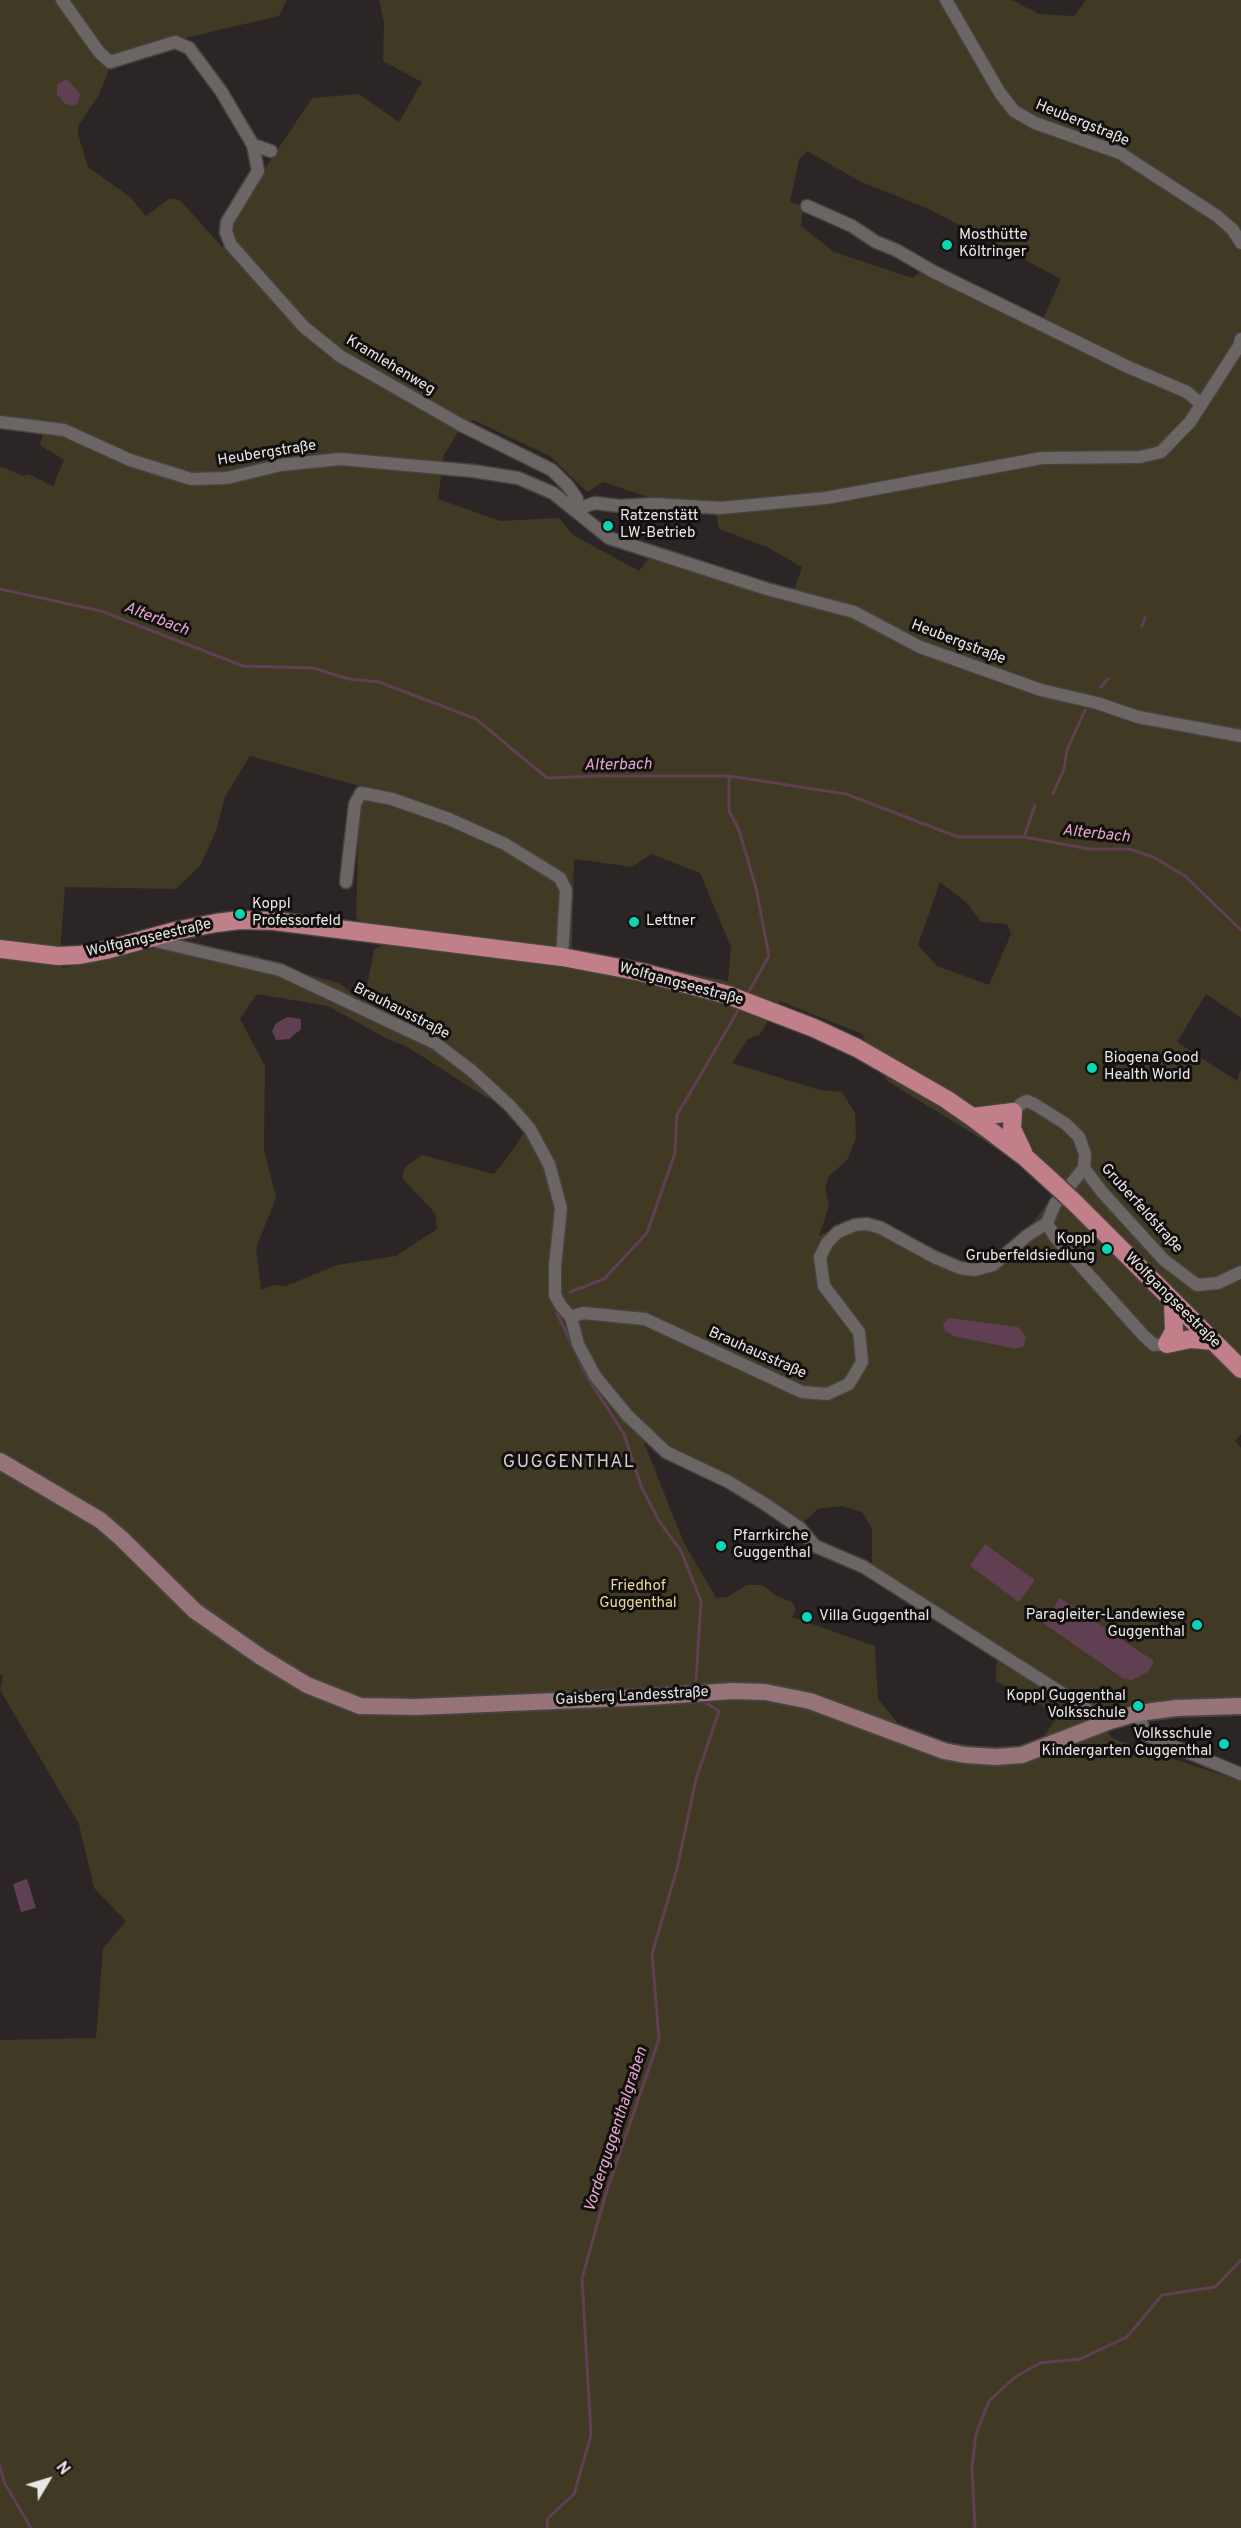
<!DOCTYPE html>
<html>
<head>
<meta charset="utf-8">
<style>
	body { margin:0 }
	#map { position:relative; width:1241px; height:2528px; overflow:hidden; background:#2b2625; font-family:Overpass,sans-serif }
	canvas { display:block }
	.north { position:absolute; left:18px; top:2450px; width:60px; height:60px; -webkit-text-stroke:4px #12100f; paint-order:stroke; rotate:52deg; font-size:16px; font-weight:700; line-height:24px; text-align:center; color:#eae6e5 }
	.north::after { content:''; display:block; margin:auto; width:21px; height:27px; background:#eae6e5; clip-path:polygon(50% 0,100% 100%,50% 72%,0 100%) }
</style>
</head>
<body>
<div id="map">
<canvas width="1241" height="2528"></canvas>
<div class="north">N</div>
</div>
<script>
const ctx = document.querySelector('canvas').getContext('2d');
ctx.lineJoin = 'round';
function paint(path, color) {
  ctx.fillStyle = color;
  ctx.fill(path, 'evenodd');
}
function poly(rows) {
  const path = new Path2D();
  for (const r of rows) {
    path.moveTo(r[0], r[1]);
    for (let i = 2; i < r.length; i += 2) path.lineTo(r[i], r[i + 1]);
  }
  return path;
}
function strokePath(path, color, width, dash) {
  ctx.strokeStyle = color;
  ctx.lineWidth = width;
  ctx.lineCap = dash ? 'butt' : 'round';
  ctx.setLineDash(dash || []);
  ctx.stroke(path);
}
function write(font, color, halo, rows, align = 'center') {
  ctx.font = font + ' Overpass,sans-serif';
  ctx.lineWidth = 6;
  ctx.setLineDash([]);
  ctx.textBaseline = 'middle';
  ctx.strokeStyle = halo;
  ctx.fillStyle = color;
  for (const [text, x, y, turn = 0] of rows) {
    ctx.save();
    ctx.translate(x, y);
    ctx.rotate((+turn || 0) * Math.PI / 180);
    ctx.textAlign = isNaN(turn) ? turn : align;
    if (halo) ctx.strokeText(text, 0, 0);
    ctx.fillText(text, 0, 0);
    ctx.restore();
  }
}
paint(poly([
	[0,0,287,0,279,16,112,55,110,67,99,95,78,126,78,134,88,167,130,197,146,216,170,198,181,201,223,248,231,239,231,224,238,209,312,98,359,94,399,122,422,82,383,61,384,23,379,0,1012,0,1039,14,1074,16,1086,0,1241,0,1241,1018,1206,994,1177,1042,1237,1081,1241,1069,1241,1434,1235,1441,1241,1448,1241,1710,1152,1717,1105,1728,1112,1738,1128,1744,1241,1781,1241,2528,0,2528,0,2040,96,2038,103,1948,126,1921,94,1888,79,1824,0,1690,3,1676,0,1674,0,466,23,476,28,474,53,486,64,460,40,445,44,430,0,424],
	[807,151,861,182,927,208,1061,279,1040,326,924,269,912,278,834,252,801,226,803,207,790,201,799,160],
	[473,420,550,456,587,492,603,482,648,497,715,509,719,529,767,547,802,567,791,599,650,557,639,571,573,535,559,518,500,521,438,499,444,455,461,427],
	[250,756,360,786,356,918,388,942,374,950,364,1002,339,983,259,961,259,956,174,944,62,968,60,953,65,887,176,889,200,866,216,831,225,797],
	[651,854,700,873,731,947,728,981,572,951,574,859,632,867],
	[940,882,967,903,981,922,1007,924,1011,934,989,985,937,966,918,945],
	[257,994,328,1006,384,1037,409,1048,487,1098,505,1103,527,1127,515,1147,494,1174,422,1155,404,1168,402,1178,435,1213,437,1229,396,1256,337,1265,286,1286,273,1285,261,1290,256,1248,276,1198,264,1150,265,1066,240,1019],
	[780,1001,862,1034,878,1068,889,1082,1009,1156,1053,1197,1033,1222,991,1260,961,1262,889,1225,852,1219,819,1236,829,1206,825,1187,829,1176,847,1160,856,1138,855,1113,842,1092,820,1090,732,1063,748,1039,760,1034],
	[639,1430,801,1524,818,1509,841,1506,862,1512,872,1528,872,1568,1004,1655,996,1664,996,1681,1059,1715,1027,1759,914,1743,878,1699,875,1646,792,1617,796,1609,792,1602,777,1596,762,1585,747,1585,727,1597,716,1598,684,1543]
]), '#403923');
paint(poly([
	[64,80,69,81,80,94,77,104,73,106,64,103,57,94,57,85],
	[288,1017,301,1019,301,1029,289,1039,276,1040,272,1031,276,1023],
	[949,1318,1018,1327,1026,1337,1024,1346,1016,1349,954,1336,945,1331,943,1324],
	[985,1544,1035,1580,1019,1602,970,1566],
	[1060,1598,1154,1661,1148,1672,1132,1680,1124,1679,1043,1623],
	[27,1879,36,1908,21,1912,13,1884]
]), '#613f53');
strokePath(poly([
	[0,589,101,611,243,666,313,668,349,679,379,682,476,719,547,778,598,776,729,776,846,794,958,837,1024,837,1089,849,1129,849,1153,857,1185,876,1241,930],
	[1142,626,1145,618],
	[1101,687,1108,679],
	[729,776,729,811,739,830,756,888,769,956,748,993],
	[1053,794,1064,769,1067,750,1085,710],
	[1024,837,1035,805],
	[570,1292,604,1279,647,1233,675,1153,677,1115,739,1009],
	[557,1313,586,1375,624,1434,641,1486,659,1521,681,1551,701,1601,696,1681],
	[0,2466,4,2482,31,2528],
	[547,2528,548,2518,574,2494,591,2435,582,2278,607,2190,659,2039,652,1954,677,1869,696,1779,719,1711,706,1703],
	[975,2528,972,2467,976,2434,989,2401,1015,2377,1040,2363,1080,2359,1127,2337,1162,2295,1215,2287,1241,2260]
]), '#613f53', 3);
const street = poly([
	[62,0,99,52,110,62,175,42,189,48,221,91,253,145,258,171,227,222,226,232,231,245,304,327,340,356,461,425,552,470,568,486,577,499,574,510],
	[946,0,1000,93,1014,111,1035,123,1120,153,1217,216,1233,230,1241,243],
	[253,145,271,151],
	[807,206,852,226,876,242,896,250,934,272,1128,367,1187,392,1201,404],
	[0,422,64,430,130,460,191,479,227,478,281,465,340,459,473,471,518,478,553,493,609,538,767,589,854,612,920,647,1041,690,1097,703,1138,717,1241,736],
	[574,510,595,503,620,506,653,504,721,508,826,498,1042,458,1140,457,1161,452,1190,422,1239,346,1241,339],
	[346,882,355,804,361,793,392,799,449,819,505,844,560,878,566,890,562,957],
	[151,940,280,970,435,1043,472,1071,511,1107,530,1129,549,1164,561,1208,555,1266,555,1295,561,1306,571,1317],
	[1013,1112,1022,1103,1027,1101,1034,1104,1066,1124,1079,1137,1085,1154,1084,1168,1055,1204,1047,1223,1055,1237,1144,1336,1154,1345,1167,1344],
	[1084,1168,1102,1192,1164,1260,1197,1285,1218,1283,1241,1272],
	[1047,1223,1028,1235,993,1265,975,1270,960,1268,934,1257,881,1228,867,1224,855,1225,838,1232,827,1243,820,1257,824,1286,859,1332,862,1362,849,1384,827,1394,802,1392,645,1319,583,1313,571,1317,578,1344,595,1376,627,1415,666,1452,729,1482,765,1504,800,1528,815,1546,864,1567,1079,1704,1096,1716,1100,1725],
	[1138,1713,1146,1735,1241,1774]
]);
const secondary = poly([
	[0,1461,100,1520,121,1538,195,1611,261,1657,307,1685,360,1706,417,1707,650,1697,732,1691,765,1692,810,1701,944,1751,965,1755,996,1757,1022,1755,1110,1721,1138,1713,1176,1708,1241,1706]
]);
const primary = poly([
	[0,949,58,956,80,955,106,950,175,931,216,923,240,920,274,921,562,957,641,972,728,995,814,1028,857,1048,946,1099,972,1117,1025,1157,1058,1187],
	[972,1117,1013,1112,1012,1129,1023,1152],
	[1076,1204,1241,1369],
	[1167,1344,1191,1339,1213,1341],
	[1167,1344,1174,1331,1173,1302]
]);
strokePath(street, '#474342', 15);
strokePath(secondary, '#474342', 20);
strokePath(primary, '#474342', 21);
strokePath(street, '#6b6664', 12);
strokePath(secondary, '#967376', 16);
strokePath(primary, '#c07f89', 18);
const primaryBridge = poly([
	[1058,1187,1076,1204]
]);
strokePath(primaryBridge, '#474342', 21, []);
strokePath(primaryBridge, '#c07f89', 18);
for (const [x, y, r, color] of [
	[947,245,6,"#0ad5b5"],
	[608,526,6,"#0ad5b5"],
	[240,914,6,"#0ad5b5"],
	[634,922,6,"#0ad5b5"],
	[1092,1068,6,"#0ad5b5"],
	[1107,1249,6,"#0ad5b5"],
	[721,1546,6,"#0ad5b5"],
	[807,1617,6,"#0ad5b5"],
	[1197,1625,6,"#0ad5b5"],
	[1138,1706,6,"#0ad5b5"],
	[1224,1744,6,"#0ad5b5"]
]) {
  const dot = new Path2D();
  dot.arc(x, y, r, 0, 2 * Math.PI);
  ctx.fillStyle = color;
  ctx.fill(dot);
  strokePath(dot, '#12100f', 2);
}
write('15px', '#eae6e5', '#12100f', [
	["Heubergstraße",1082,124,22],
	["Kramlehenweg",390,366,31],
	["Heubergstraße",267,454,-9],
	["Heubergstraße",958,643,21],
	["Wolfgangseestraße",149,939,-13],
	["Wolfgangseestraße",681,985,15],
	["Brauhausstraße",401,1012,27],
	["Gruberfeldstraße",1141,1209,48],
	["Wolfgangseestraße",1172,1301,45],
	["Brauhausstraße",757,1354,24],
	["Gaisberg Landesstraße",632,1697,-3]
]);
write('15px', '#eae6e5', '#12100f', [
	["Mosthütte",959,236],
	["Költringer",959,253],
	["Ratzenstätt",620,517],
	["LW-Betrieb",620,534],
	["Koppl",252,905],
	["Professorfeld",252,922],
	["Lettner",646,922],
	["Biogena Good",1104,1059],
	["Health World",1104,1076],
	["Koppl",1095,1240,"right"],
	["Gruberfeldsiedlung",1095,1257,"right"],
	["Pfarrkirche",733,1537],
	["Guggenthal",733,1554],
	["Paragleiter-Landewiese",1185,1616,"right"],
	["Guggenthal",1185,1633,"right"],
	["Villa Guggenthal",819,1617],
	["Koppl Guggenthal",1126,1697,"right"],
	["Volksschule",1126,1714,"right"],
	["Volksschule",1212,1735,"right"],
	["Kindergarten Guggenthal",1212,1752,"right"]
], 'left');
write('15px', '#ebd896', '#12100f', [
	["Friedhof",638,1587],
	["Guggenthal",638,1604]
]);
write('italic 16px', '#e6a8cd', '#12100f', [
	["Alterbach",156,620,21],
	["Alterbach",618,766,-1],
	["Alterbach",1096,835,6],
	["Vorderguggenthalgraben",617,2130,-72]
]);
ctx.letterSpacing = '1.5px';
write('18px', '#d5cecc', '#12100f', [
	["GUGGENTHAL",569,1463]
]);
ctx.letterSpacing = '0px';
</script>
</body>
</html>
